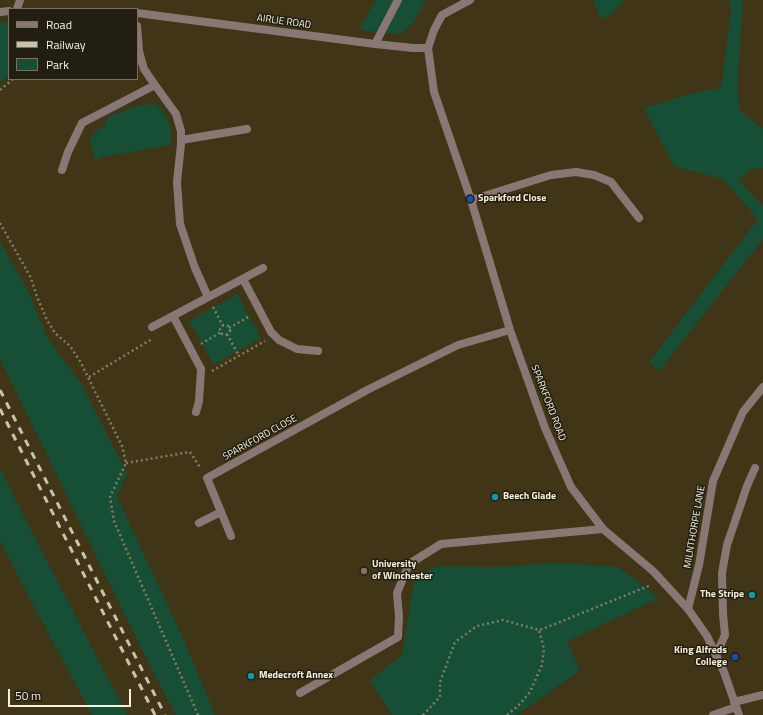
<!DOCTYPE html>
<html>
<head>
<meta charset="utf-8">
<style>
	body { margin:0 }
	#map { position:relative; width:763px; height:715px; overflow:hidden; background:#403617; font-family:"Titillium Web",sans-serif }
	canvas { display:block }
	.legend { position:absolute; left:8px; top:8px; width:130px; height:72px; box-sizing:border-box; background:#221e11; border:1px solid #777263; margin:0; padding:5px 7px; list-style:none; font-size:12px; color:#f6f0de }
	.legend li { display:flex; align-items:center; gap:8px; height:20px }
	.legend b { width:20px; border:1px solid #777263 }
	.scale { position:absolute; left:8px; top:689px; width:123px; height:18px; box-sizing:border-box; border:2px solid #f6f0de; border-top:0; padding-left:5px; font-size:12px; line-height:14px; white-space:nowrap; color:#f6f0de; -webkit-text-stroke:3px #221e11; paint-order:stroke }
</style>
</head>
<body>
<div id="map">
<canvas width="763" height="715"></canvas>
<ul class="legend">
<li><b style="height:5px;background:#897776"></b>Road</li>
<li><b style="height:5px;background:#c9c2ad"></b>Railway</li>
<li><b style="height:11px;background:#174e36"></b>Park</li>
</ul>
<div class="scale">50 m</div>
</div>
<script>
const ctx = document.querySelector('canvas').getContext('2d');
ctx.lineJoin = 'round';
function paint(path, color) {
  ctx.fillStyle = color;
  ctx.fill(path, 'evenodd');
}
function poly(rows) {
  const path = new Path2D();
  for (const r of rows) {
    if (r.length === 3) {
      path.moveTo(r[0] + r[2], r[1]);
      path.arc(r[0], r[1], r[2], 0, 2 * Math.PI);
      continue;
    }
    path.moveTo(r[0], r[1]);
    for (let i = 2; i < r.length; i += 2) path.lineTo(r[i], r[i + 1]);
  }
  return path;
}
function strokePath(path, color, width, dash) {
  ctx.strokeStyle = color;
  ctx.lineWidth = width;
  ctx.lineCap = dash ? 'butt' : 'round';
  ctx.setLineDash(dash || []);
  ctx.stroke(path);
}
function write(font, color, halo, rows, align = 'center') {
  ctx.font = font + ' "Titillium Web",sans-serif';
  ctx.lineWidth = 3;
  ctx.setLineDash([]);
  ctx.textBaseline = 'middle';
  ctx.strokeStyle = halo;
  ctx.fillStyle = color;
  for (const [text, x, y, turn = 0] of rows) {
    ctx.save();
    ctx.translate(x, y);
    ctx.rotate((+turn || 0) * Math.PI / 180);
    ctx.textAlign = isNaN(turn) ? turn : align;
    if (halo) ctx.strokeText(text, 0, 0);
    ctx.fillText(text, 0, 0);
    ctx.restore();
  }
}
paint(poly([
	[376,0,426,0,413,23,401,34,359,30],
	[593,0,624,0,613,13,601,19],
	[728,0,743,0,737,88,740,111,763,129,763,168,752,169,739,181,763,206,763,239,659,371,649,362,758,219,723,179,674,166,644,108,697,92,721,88,731,10],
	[9,22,9,74,0,83,0,23],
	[156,104,162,110,168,120,171,132,171,145,101,157,96,160,93,155,93,149,90,145,90,140,96,131,104,126,109,116,128,109,143,105],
	[0,241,29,293,47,337,81,384,127,473,117,497,182,636,215,715,176,715,147,660,0,359],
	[237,294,261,338,214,364,189,321],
	[0,468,23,515,127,715,92,715,29,597,0,540],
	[558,563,618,567,659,598,567,641,580,671,516,715,392,715,370,680,402,655,415,575,439,566,495,567]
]), '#174e36');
strokePath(poly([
	[0,90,13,79],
	[0,223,31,278,37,297,47,320,55,333,70,346,80,361,122,446,126,463,110,497,114,521,198,715],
	[213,307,223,326],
	[225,330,5],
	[229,328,250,316],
	[227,334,239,356],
	[201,344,221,332],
	[212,371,265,341],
	[89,377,152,339],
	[126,463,190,452,201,469],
	[423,715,440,697,440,682,455,642,477,626,503,620,539,630,555,624,651,585],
	[507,715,518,706,530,692,542,665,544,649,539,630]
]), '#857d63', 2.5, [2, 3]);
strokePath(poly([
	[181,140,247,129],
	[271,332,279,340,297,349,318,351],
	[196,412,199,401,201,369],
	[199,523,221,512],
	[716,655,725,635,723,614,722,573,727,545,747,486,755,468],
	[300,693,398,637,399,617,397,593,409,564,441,544,603,529],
	[734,702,763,695]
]), '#897776', 8);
strokePath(poly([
	[470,0,442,15,434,30,428,48,434,92,471,200,510,330,545,428,571,487,603,529,653,571,688,609,707,636,724,672,739,715],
	[17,9,20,0],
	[0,12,9,11],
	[137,13,375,44,413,48,428,48],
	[137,26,139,51,144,69,155,85,176,114,181,131,181,144,177,182,180,224,195,268,208,297],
	[375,44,398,0],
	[62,170,68,152,82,123,155,85],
	[471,200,551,175,576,172,594,175,611,182,639,218],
	[243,279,271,332],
	[173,316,201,369],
	[152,327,263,268],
	[231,536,207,478,369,389,458,345,510,330],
	[688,609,699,565,713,481,743,412,763,387],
	[713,715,736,707]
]), '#897776', 8);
strokePath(poly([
	[0,390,165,715],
	[0,409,155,715]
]), '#c9c2ad', 3, [7, 7]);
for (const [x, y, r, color] of [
	[470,199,4,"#1a4fb4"],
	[495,497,4,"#0f9aa8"],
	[364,571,4,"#8d6e63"],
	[752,595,4,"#0f9aa8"],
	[735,657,4,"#1a4fb4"],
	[251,676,4,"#0f9aa8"]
]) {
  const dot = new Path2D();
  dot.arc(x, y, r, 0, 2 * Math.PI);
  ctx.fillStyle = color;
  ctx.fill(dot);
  strokePath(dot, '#221e11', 1.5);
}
write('10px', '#f6f0de', '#221e11', [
	["AIRLIE ROAD",284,22,8],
	["SPARKFORD ROAD",548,403,69],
	["SPARKFORD CLOSE",260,438,-29],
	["MILNTHORPE LANE",695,527,-80]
]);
write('bold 10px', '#f6f0de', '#221e11', [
	["Sparkford Close",478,199],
	["Beech Glade",503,497],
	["University",372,565],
	["of Winchester",372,577],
	["The Stripe",744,595,"right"],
	["King Alfreds",727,651,"right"],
	["College",727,663,"right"],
	["Medecroft Annex",259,676]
], 'left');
</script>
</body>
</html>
